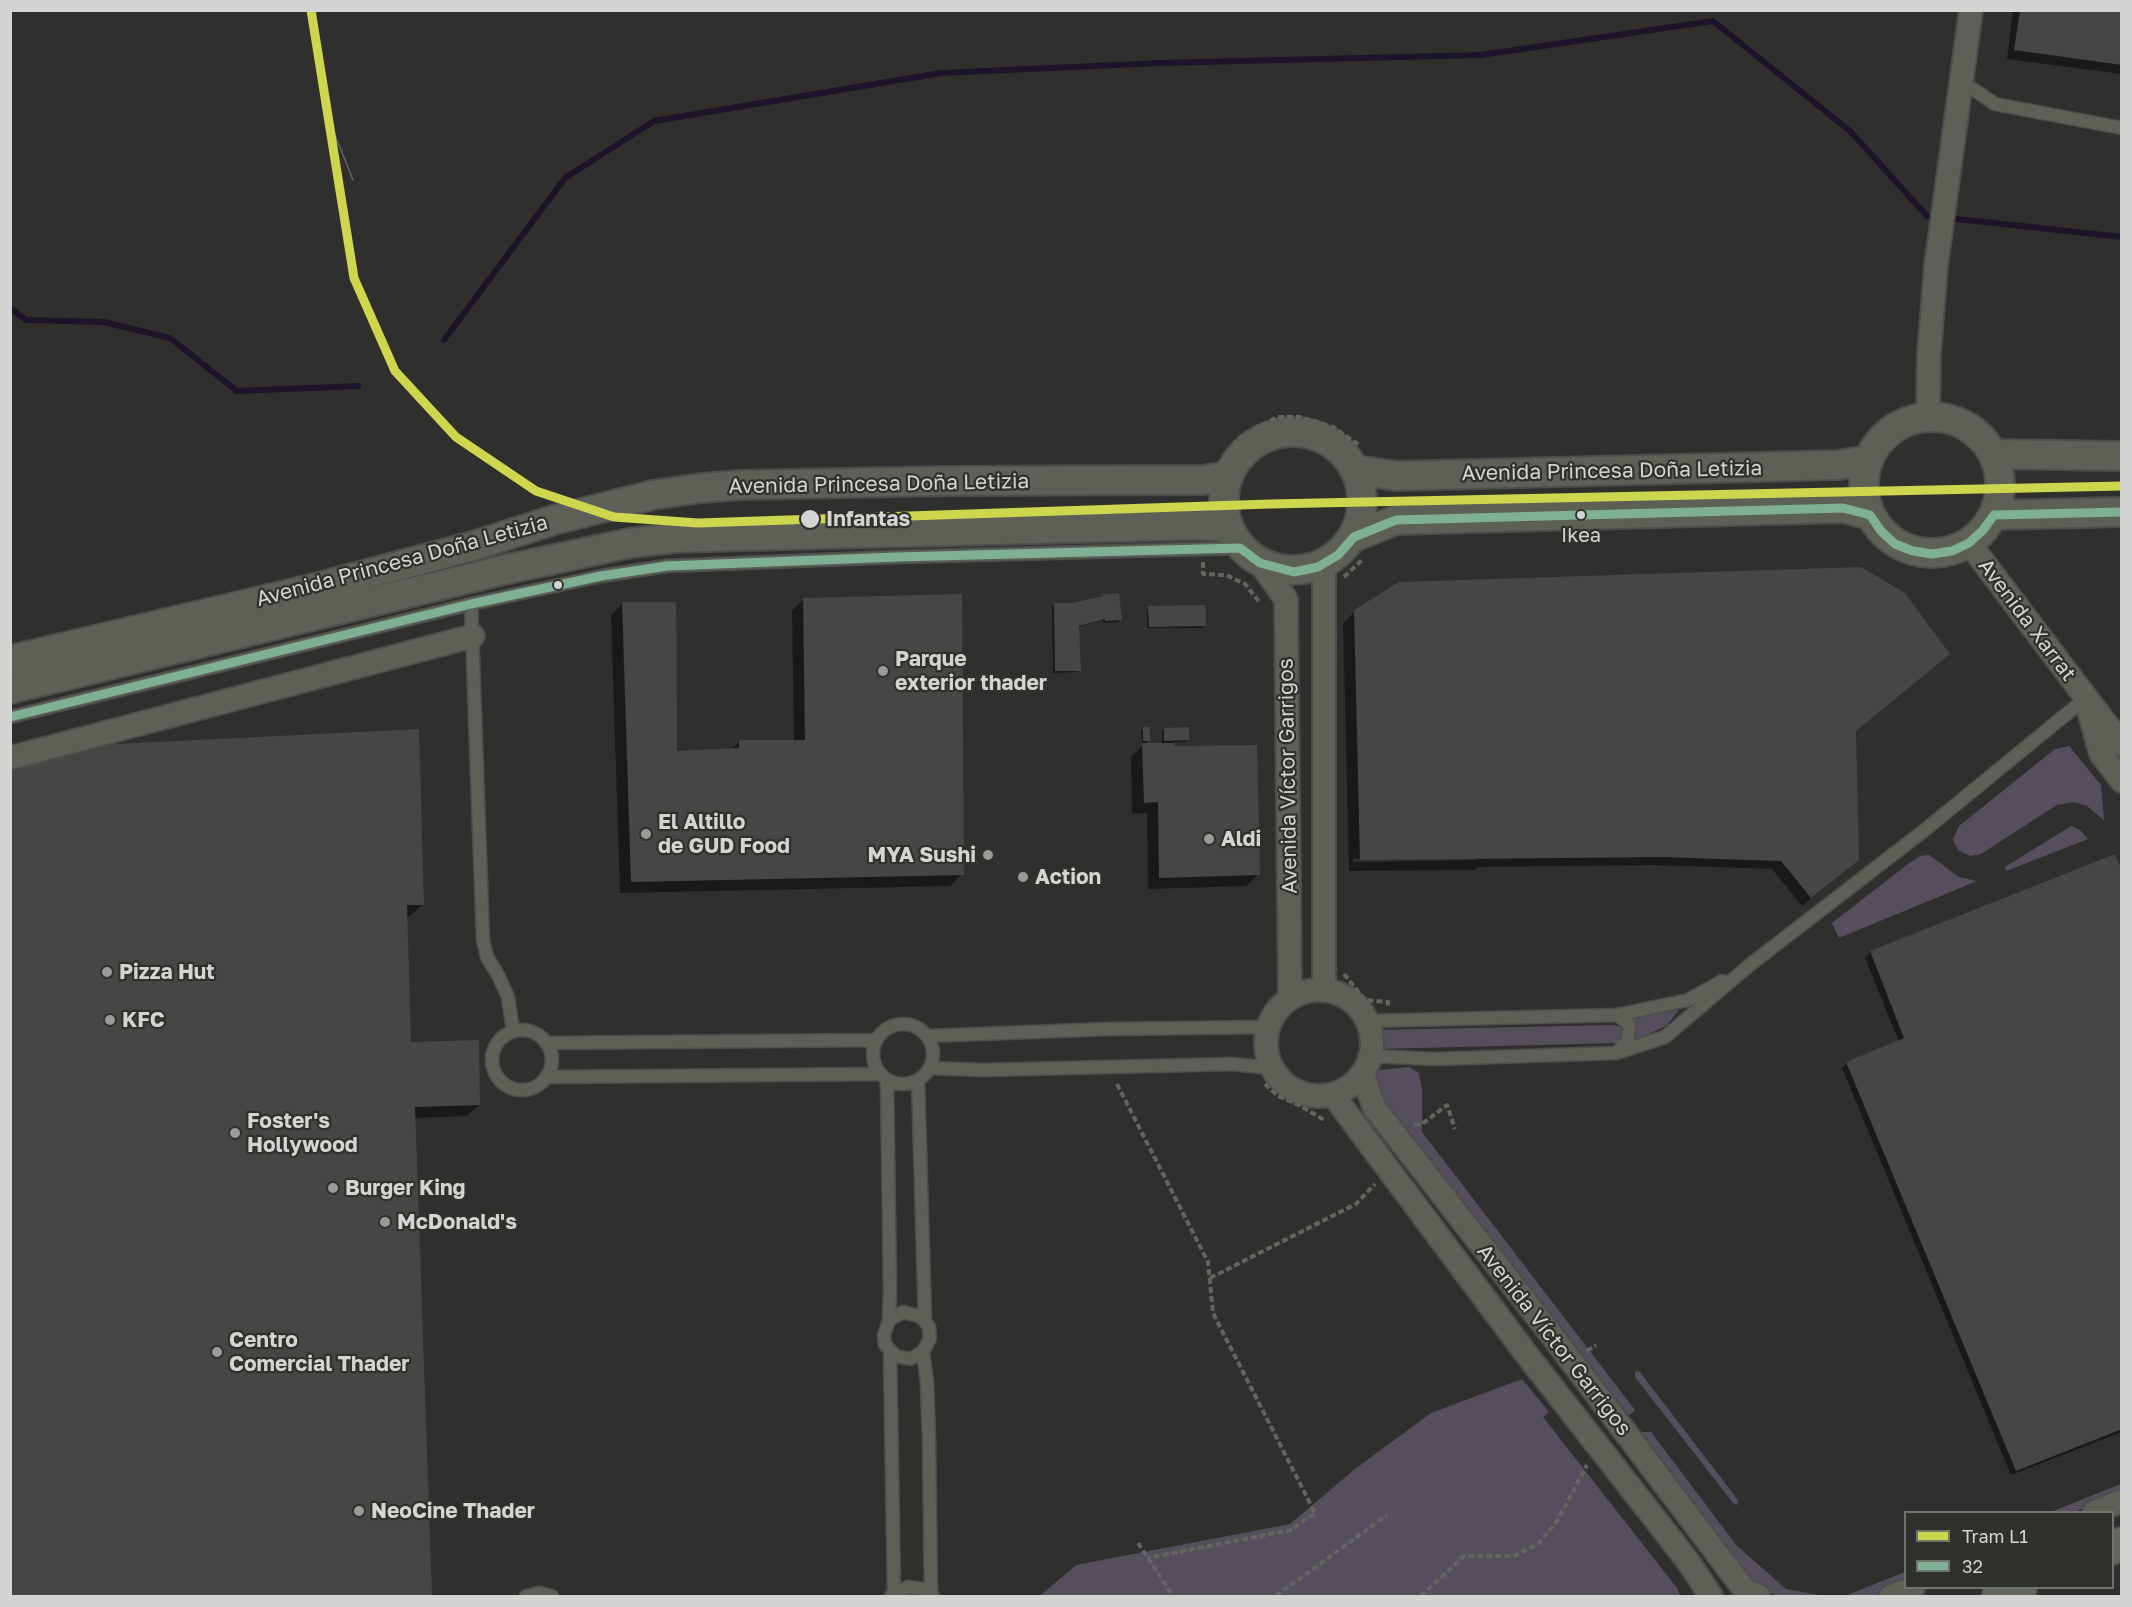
<!DOCTYPE html>
<html>
<head>
<meta charset="utf-8">
<style>
	body { margin:0 }
	#map { position:relative; width:2132px; height:1607px; overflow:hidden; background:#2f302e; font-family:"Golos Text",sans-serif }
	canvas { display:block }
	.frame { position:absolute; inset:0; border:12px solid #d4d5d2; pointer-events:none }
	.legend { position:absolute; left:1904px; top:1511px; width:210px; height:78px; box-sizing:border-box; background:#2f312d; border:2px solid #71736f; margin:0; padding:8px 10px; list-style:none; font-size:18px; color:#d4d5d2 }
	.legend li { display:flex; align-items:center; gap:12px; height:30px }
	.legend b { width:30px; border:2px solid #71736f }
</style>
</head>
<body>
<div id="map">
<canvas width="2132" height="1607"></canvas>
<div class="frame"></div>
<ul class="legend">
<li><b style="height:8px;background:#ced64d"></b>Tram L1</li>
<li><b style="height:8px;background:#7faf95"></b>32</li>
</ul>
</div>
<script>
const ctx = document.querySelector('canvas').getContext('2d');
ctx.lineJoin = 'round';
function paint(path, color) {
  ctx.fillStyle = color;
  ctx.fill(path, 'evenodd');
}
function poly(rows) {
  const path = new Path2D();
  for (const r of rows) {
    if (r.length === 3) {
      path.moveTo(r[0] + r[2], r[1]);
      path.arc(r[0], r[1], r[2], 0, 2 * Math.PI);
      continue;
    }
    path.moveTo(r[0], r[1]);
    for (let i = 2; i < r.length; i += 2) path.lineTo(r[i], r[i + 1]);
  }
  return path;
}
function strokePath(path, color, width, dash) {
  ctx.strokeStyle = color;
  ctx.lineWidth = width;
  ctx.lineCap = dash ? 'butt' : 'round';
  ctx.setLineDash(dash || []);
  ctx.stroke(path);
}
function write(font, color, halo, rows, align = 'center') {
  ctx.font = font + ' "Golos Text",sans-serif';
  ctx.lineWidth = 4.5;
  ctx.setLineDash([]);
  ctx.textBaseline = 'middle';
  ctx.strokeStyle = halo;
  ctx.fillStyle = color;
  for (const [text, x, y, turn = 0] of rows) {
    ctx.save();
    ctx.translate(x, y);
    ctx.rotate((+turn || 0) * Math.PI / 180);
    ctx.textAlign = isNaN(turn) ? turn : align;
    if (halo) ctx.strokeText(text, 0, 0);
    ctx.fillText(text, 0, 0);
    ctx.restore();
  }
}
paint(poly([
	[2069,746,2101,785,2104,820,2087,806,2074,802,2057,805,1981,854,1970,856,1958,850,1953,840,1959,826,2055,749],
	[2071,826,2080,830,2088,839,2006,871,2005,867],
	[1929,855,1959,877,1977,881,1839,938,1832,923,1908,864,1920,856],
	[1679,1010,1667,1025,1632,1043,1635,1034,1635,1026,1628,1017],
	[1613,1025,1621,1027,1623,1033,1617,1043,1377,1049,1376,1030],
	[1409,1067,1419,1073,1422,1089,1422,1132,1635,1410,1630,1415,1623,1418,1376,1095,1369,1071],
	[1639,1371,1738,1500,1737,1505,1733,1503,1635,1377,1635,1372],
	[1522,1379,1549,1412,1543,1417,1677,1588,1680,1596,1040,1596,1076,1565,1290,1524,1355,1469,1431,1413],
	[1642,1432,1651,1432,1737,1546,1786,1589,1824,1596,1776,1596,1740,1570,1641,1441],
	[2121,1484,2121,1493,2074,1512,2051,1512],
	[1905,1572,1905,1583,1874,1596,1845,1596]
]), '#554f5d');
paint(poly([
	[2013,10,2122,10,2122,74,2007,59],
	[804,599,962,874,950,886,620,893,611,615,623,603,676,753,731,750,739,742,794,742,792,611],
	[1054,605,1120,619,1118,622,1103,623,1103,620,1078,627,1079,670,1077,672,1053,673,1052,607],
	[1149,608,1204,625,1202,628,1147,628,1147,610],
	[1355,611,1854,732,1857,860,1802,906,1772,869,1652,865,1478,867,1475,870,1349,871,1343,624],
	[1476,857,1476,860,1353,862,1353,859],
	[1144,729,1149,740,1144,745,1162,744,1162,731,1164,729,1187,740,1185,742,1173,742,1173,748,1258,875,1246,886,1148,889,1147,813,1132,814,1131,757,1145,743,1142,743,1141,731],
	[10,770,422,905,410,916,406,916,410,1044,479,1105,467,1116,414,1118,431,1596,10,1596],
	[2122,875,2122,1432,2011,1475,1842,1068,1847,1063,1899,1042,1865,958,1871,952]
]), '#0007');
strokePath(poly([
	[1957,219,2122,237],
	[10,308,26,320,104,322,170,338,237,391,358,386],
	[444,340,565,178,654,121,941,73,1160,63,1481,55,1713,21,1850,131,1927,216]
]), '#1e1429', 6);
paint(poly([
	[2020,10,2122,10,2122,65,2014,50],
	[1861,567,1905,593,1950,654,1856,731,1859,860,1811,898,1781,861,1662,857,1360,860,1354,610,1399,582],
	[1119,593,1122,620,1105,621,1105,619,1079,626,1081,671,1055,671,1054,603,1073,603,1103,596,1103,594],
	[962,594,964,875,631,882,622,602,676,602,677,751,739,748,739,740,805,740,803,598],
	[1206,605,1206,626,1149,627,1148,606],
	[1143,727,1150,727,1150,741,1143,741],
	[1189,727,1189,740,1164,741,1164,728],
	[419,729,424,905,407,905,411,1042,479,1040,480,1105,415,1107,432,1596,10,1596,10,768,75,746],
	[1142,743,1175,743,1174,746,1257,745,1260,875,1159,878,1158,802,1144,803],
	[2115,854,2122,871,2122,1429,2016,1471,1846,1062,1904,1038,1870,951]
]), '#464644');
const service = poly([
	[1961,81,1995,104,2122,128],
	[471,604,483,940,487,957,498,975,508,997,513,1031],
	[10,717,471,604,601,576,667,566,897,557,1240,548],
	[1617,1015,1629,1024,1628,1040,1617,1052],
	[1368,1021,1617,1015,1688,1000,1722,981],
	[903,1054,30],
	[522,1060,30],
	[927,1036,1109,1029,1267,1027],
	[546,1043,876,1040],
	[1371,1056,1434,1059,1616,1053,1665,1037,1751,964,1926,829,2086,698],
	[930,1068,983,1070,1233,1064,1271,1068],
	[546,1077,880,1074],
	[887,1080,890,1289,889,1320,884,1335,885,1345,896,1356,910,1359,923,1352,930,1338,929,1327,925,1321,919,1316,903,1312,889,1320],
	[918,1080,925,1321],
	[890,1351,894,1593],
	[923,1352,927,1382,929,1439,931,1594],
	[526,1596,539,1593,552,1596],
	[891,1596,908,1587,923,1589,933,1596]
]);
const minor = poly([
	[1928,416,1929,354,1936,266,1971,10],
	[1969,543,2122,745],
	[1260,563,1286,599,1290,998],
	[1318,567,1324,576,1324,990],
	[2089,711,2101,754,2122,781],
	[10,758,473,636],
	[1319,1043,53],
	[1363,1074,1374,1107,1554,1338,1744,1589,1759,1596],
	[1333,1095,1527,1355,1687,1560,1711,1596],
	[2094,1512,2122,1501],
	[1891,1596,1913,1588]
]);
const tertiary = poly([
	[1932,485,68],
	[1293,501,69],
	[1993,454,2122,456],
	[1357,470,1396,476,1838,465,1868,460],
	[1994,515,2122,512],
	[1354,537,1396,520,1843,508,1870,515],
	[10,660,315,588,473,546,554,520,653,495,701,488,741,485,945,481,1202,480,1228,476],
	[10,689,508,569,630,543,674,538,742,536,1203,525,1229,527]
]);
const primary = poly([
	[2112,1548,2122,1544],
	[1999,1596,2020,1588]
]);
strokePath(service, '#4d4e4c', 15);
strokePath(minor, '#4d4e4c', 26);
strokePath(tertiary, '#4d4e4c', 32);
strokePath(primary, '#4d4e4c', 36);
strokePath(poly([
	[1228,453,1238,439,1277,417,1299,417,1333,427,1359,445],
	[1203,562,1203,574,1226,575,1245,584,1260,603],
	[1344,577,1362,560],
	[1344,974,1365,1000,1388,1002,1388,1008],
	[1117,1084,1208,1262,1213,1313,1315,1513,1291,1530,1148,1558],
	[1265,1084,1278,1096,1299,1105,1324,1120],
	[1414,1125,1422,1124,1447,1105,1455,1129],
	[1210,1278,1356,1204,1375,1184],
	[1587,1351,1596,1345],
	[1138,1543,1173,1596],
	[1276,1596,1387,1515],
	[1421,1596,1464,1556,1514,1556,1538,1544,1557,1521,1587,1465]
]), '#62655f', 4, [6, 3]);
strokePath(service, '#5c6057', 12);
strokePath(minor, '#5c6057', 22);
strokePath(tertiary, '#5c6057', 28);
strokePath(primary, '#63685d', 33);
strokePath(poly([
	[329,120,353,180]
]), '#636661', 1.5);
strokePath(poly([
	[1870,515,1881,531,1895,544,1913,551,1932,554,1952,551,1969,543,1983,530,1994,515],
	[1994,515,2122,512],
	[10,717,471,604,601,576,667,566,897,557,1240,548,1260,563,1294,572,1318,567,1338,555,1354,537,1396,520,1843,508,1870,515]
]), '#7faf95', 9);
strokePath(poly([
	[311,10,354,278,395,371,456,437,536,491,614,517,698,523,1270,504,2122,486]
]), '#ced64d', 9);
for (const [x, y, r, color] of [
	[1581,515,5,"#d4d5d2"],
	[810,519,10,"#d4d5d2"],
	[558,585,5,"#d4d5d2"],
	[883,671,6,"#9a9b99"],
	[646,834,6,"#9a9b99"],
	[1209,839,6,"#9a9b99"],
	[988,855,6,"#9a9b99"],
	[1023,877,6,"#9a9b99"],
	[107,972,6,"#9a9b99"],
	[110,1020,6,"#9a9b99"],
	[235,1133,6,"#9a9b99"],
	[333,1188,6,"#9a9b99"],
	[385,1222,6,"#9a9b99"],
	[217,1352,6,"#9a9b99"],
	[359,1511,6,"#9a9b99"]
]) {
  const dot = new Path2D();
  dot.arc(x, y, r, 0, 2 * Math.PI);
  ctx.fillStyle = color;
  ctx.fill(dot);
  strokePath(dot, '#2f312d', 2);
}
write('20px', '#d4d5d2', '#2f312d', [
	["Ikea",1581,536]
]);
write('21px', '#d4d5d2', '#2f312d', [
	["Avenida Princesa Doña Letizia",1612,471,-1],
	["Avenida Princesa Doña Letizia",879,484,-1],
	["Avenida Princesa Doña Letizia",402,561,-15],
	["Avenida Xarrat",2027,620,53],
	["Avenida Víctor Garrigos",1288,776,-91],
	["Avenida Víctor Garrigos",1554,1340,52]
]);
write('bold 21px', '#d4d5d2', '#2f312d', [
	["Infantas",826,519]
], 'left');
write('bold 21px', '#d4d5d2', '#2f312d', [
	["Parque",895,659],
	["exterior thader",895,683],
	["El Altillo",658,822],
	["de GUD Food",658,846],
	["Aldi",1221,839],
	["MYA Sushi",976,855,"right"],
	["Action",1035,877],
	["Pizza Hut",119,972],
	["KFC",122,1020],
	["Foster's",247,1121],
	["Hollywood",247,1145],
	["Burger King",345,1188],
	["McDonald's",397,1222],
	["Centro",229,1340],
	["Comercial Thader",229,1364],
	["NeoCine Thader",371,1511]
], 'left');
</script>
</body>
</html>
